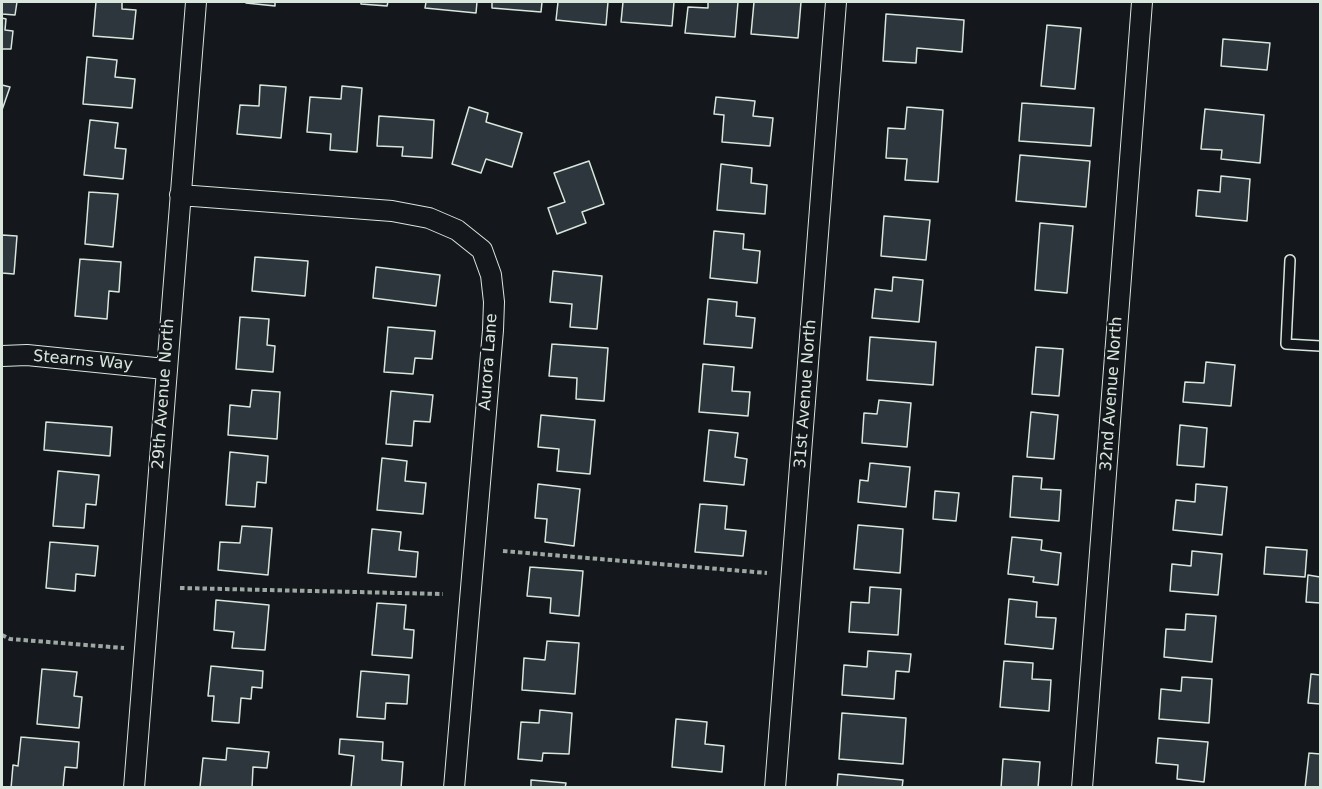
<!DOCTYPE html>
<html>
<head>
<meta charset="utf-8">
<style>
	body { margin:0 }
	#map { position:relative; width:1322px; height:789px; overflow:hidden; background:#14181c; font-family:"DejaVu Sans",sans-serif }
	canvas { display:block }
	.frame { position:absolute; inset:0; border:3px solid #d8e6dc; pointer-events:none }
</style>
</head>
<body>
<div id="map">
<canvas width="1322" height="789"></canvas>
<div class="frame"></div>
</div>
<script>
const ctx = document.querySelector('canvas').getContext('2d');
ctx.lineJoin = 'round';
function paint(path, color) {
  ctx.fillStyle = color;
  ctx.fill(path, 'evenodd');
}
function poly(rows) {
  const path = new Path2D();
  for (const r of rows) {
    path.moveTo(r[0], r[1]);
    for (let i = 2; i < r.length; i += 2) path.lineTo(r[i], r[i + 1]);
  }
  return path;
}
function strokePath(path, color, width, dash) {
  ctx.strokeStyle = color;
  ctx.lineWidth = width;
  ctx.lineCap = dash ? 'butt' : 'round';
  ctx.setLineDash(dash || []);
  ctx.stroke(path);
}
function write(font, color, halo, rows, align = 'center') {
  ctx.font = font + ' "DejaVu Sans",sans-serif';
  ctx.lineWidth = 4.5;
  ctx.setLineDash([]);
  ctx.textBaseline = 'middle';
  ctx.strokeStyle = halo;
  ctx.fillStyle = color;
  for (const [text, x, y, turn = 0] of rows) {
    ctx.save();
    ctx.translate(x, y);
    ctx.rotate((+turn || 0) * Math.PI / 180);
    ctx.textAlign = isNaN(turn) ? turn : align;
    if (halo) ctx.strokeText(text, 0, 0);
    ctx.fillText(text, 0, 0);
    ctx.restore();
  }
}
const building = poly([
	[2,2,17,2,15,15,2,14,2,2],
	[96,2,122,2,122,9,136,10,133,39,93,36,96,2],
	[247,2,275,2,275,6,246,3,247,2],
	[361,2,388,2,387,6,361,4,361,2],
	[426,2,477,2,476,13,425,8,426,2],
	[492,2,542,2,541,12,492,8,492,2],
	[558,2,608,2,606,25,556,20,558,2],
	[623,2,674,2,672,26,621,22,623,2],
	[708,2,738,2,735,37,685,33,688,7,708,8,708,2],
	[754,2,801,2,798,38,751,34,754,2],
	[886,14,964,20,962,52,917,48,916,63,883,61,886,14],
	[2,18,6,19,5,30,13,31,11,49,2,49,2,18],
	[1047,25,1081,28,1075,89,1041,86,1047,25],
	[1223,39,1270,43,1267,70,1221,66,1223,39],
	[87,57,117,60,115,77,135,79,132,108,83,104,87,57],
	[2,85,10,87,2,110,2,85],
	[260,85,286,87,281,138,237,134,240,105,259,106,260,85],
	[342,86,362,88,357,152,330,150,331,134,307,132,310,97,341,99,342,86],
	[716,97,755,101,753,116,773,118,770,146,722,142,724,115,714,114,716,97],
	[1022,103,1094,108,1091,146,1019,141,1022,103],
	[469,107,488,113,486,122,522,133,512,167,486,159,481,173,452,164,469,107],
	[907,107,943,110,938,182,905,180,907,159,886,158,888,128,905,129,907,107],
	[1205,109,1264,115,1260,163,1221,159,1222,150,1201,149,1205,109],
	[379,116,434,120,432,158,402,156,403,147,377,146,379,116],
	[90,120,118,123,115,148,126,149,123,179,84,175,90,120],
	[1020,155,1090,161,1086,207,1016,201,1020,155],
	[589,161,604,204,582,212,586,223,557,234,548,208,565,202,554,173,589,161],
	[721,164,752,168,751,183,767,185,765,214,717,210,721,164],
	[1221,176,1250,179,1247,221,1196,216,1198,190,1220,192,1221,176],
	[89,192,118,194,113,247,85,244,89,192],
	[884,216,930,220,926,260,881,256,884,216],
	[1040,223,1073,226,1067,293,1035,290,1040,223],
	[714,231,744,234,743,249,760,251,757,283,710,278,714,231],
	[2,235,17,236,14,274,2,273,2,235],
	[255,257,308,261,305,296,252,291,255,257],
	[80,259,121,262,119,292,109,291,107,319,75,316,80,259],
	[376,267,440,275,436,306,373,298,376,267],
	[553,271,602,276,597,329,570,327,572,304,550,302,553,271],
	[893,277,923,280,919,322,872,318,875,289,892,291,893,277],
	[708,299,737,302,736,316,755,318,752,348,704,344,708,299],
	[240,317,269,319,267,345,275,346,273,372,236,369,240,317],
	[388,327,435,331,432,359,415,358,413,374,384,372,388,327],
	[870,337,936,342,933,385,867,380,870,337],
	[552,344,608,348,604,401,576,399,577,378,549,376,552,344],
	[1036,347,1063,349,1059,396,1032,394,1036,347],
	[1206,362,1235,365,1231,406,1183,402,1185,382,1204,383,1206,362],
	[703,364,734,367,732,391,750,392,748,416,699,412,703,364],
	[252,390,280,392,277,439,228,435,230,405,250,407,252,390],
	[391,391,433,395,430,422,414,421,412,446,386,444,391,391],
	[879,400,911,403,907,447,862,443,864,413,877,414,879,400],
	[1031,412,1058,415,1054,459,1027,457,1031,412],
	[541,415,595,420,590,474,557,471,559,449,538,447,541,415],
	[46,422,112,427,110,456,44,450,46,422],
	[1180,425,1207,428,1204,467,1177,465,1180,425],
	[709,430,738,433,735,457,747,459,744,485,704,481,709,430],
	[230,452,268,456,266,483,257,482,255,507,226,505,230,452],
	[382,458,407,461,405,481,426,483,423,514,377,510,382,458],
	[870,463,910,467,906,507,858,502,860,480,868,481,870,463],
	[58,471,99,475,96,505,86,504,84,528,53,526,58,471],
	[1013,476,1042,478,1041,489,1061,490,1059,521,1010,517,1013,476],
	[538,484,580,489,574,546,545,542,547,519,535,518,538,484],
	[1196,484,1227,487,1222,535,1173,530,1176,500,1195,502,1196,484],
	[935,491,959,493,956,521,933,519,935,491],
	[700,504,727,506,725,529,746,531,743,556,695,552,700,504],
	[858,525,903,529,900,573,854,569,858,525],
	[242,526,272,528,268,575,218,570,220,542,240,543,242,526],
	[372,529,401,532,399,550,418,552,416,577,368,573,372,529],
	[1012,537,1042,540,1041,550,1061,553,1058,585,1033,582,1034,577,1008,574,1012,537],
	[50,542,98,546,95,576,76,574,75,591,46,588,50,542],
	[1266,547,1307,550,1305,577,1264,574,1266,547],
	[1192,551,1222,554,1218,595,1170,591,1172,564,1191,566,1192,551],
	[530,567,583,571,579,616,550,613,551,598,527,596,530,567],
	[1308,575,1320,577,1320,603,1306,602,1308,575],
	[870,587,901,589,898,635,849,632,851,602,869,603,870,587],
	[1009,599,1037,602,1036,617,1056,618,1053,649,1005,644,1009,599],
	[216,600,269,605,265,650,232,648,234,632,214,630,216,600],
	[377,603,406,605,404,629,414,630,412,658,372,655,377,603],
	[1186,614,1216,616,1212,662,1164,657,1166,629,1185,630,1186,614],
	[547,641,579,643,575,694,522,690,524,658,545,660,547,641],
	[868,651,911,654,909,672,896,671,894,699,842,695,844,665,867,667,868,651],
	[1004,661,1033,663,1032,679,1051,680,1049,711,1000,707,1004,661],
	[211,666,263,671,262,688,252,687,251,699,241,698,239,723,212,721,214,696,208,696,211,666],
	[42,669,77,672,74,696,82,697,79,728,37,724,42,669],
	[361,671,409,675,407,704,386,703,385,719,357,717,361,671],
	[1311,674,1320,675,1320,704,1308,703,1311,674],
	[1182,677,1212,679,1209,723,1159,719,1161,689,1181,691,1182,677],
	[540,710,572,713,569,754,543,753,542,761,518,759,521,722,539,723,540,710],
	[842,713,906,718,903,764,839,759,842,713],
	[676,719,707,722,705,744,724,746,722,772,672,767,676,719],
	[21,737,79,742,77,768,65,767,63,788,11,788,13,765,18,766,21,737],
	[1158,738,1208,742,1204,782,1177,779,1178,765,1156,763,1158,738],
	[340,739,383,742,382,760,403,762,401,788,351,788,354,756,339,754,340,739],
	[227,748,269,752,267,768,253,767,252,788,200,787,203,758,226,760,227,748],
	[1309,753,1320,754,1320,788,1305,788,1309,753],
	[1003,759,1040,762,1038,788,1001,788,1003,759],
	[838,774,903,780,902,788,837,788,838,774],
	[531,780,566,783,565,788,531,788,531,780]
]);
paint(building, '#2c363c');
strokePath(building, '#d8e6dc', 1.5);
const service = poly([
	[1290,260,1286,344,1320,346]
]);
const minor = poly([
	[180,195,392,211,429,218,457,230,482,250,491,275,494,302,493,330,454,788],
	[2,356,27,355,165,369],
	[134,788,196,2],
	[775,788,836,2],
	[1082,788,1142,2]
]);
strokePath(service, '#d8e6dc', 12);
strokePath(minor, '#d8e6dc', 22);
strokePath(poly([
	[503,551,767,573],
	[180,588,443,594],
	[2,635,10,639,124,648]
]), '#9da8a2', 4, [4.5, 3]);
strokePath(service, '#14181c', 9);
strokePath(minor, '#14181c', 20);
write('16px', '#d8e6dc', '#14181c', [
	["Stearns Way",83,361,5],
	["Aurora Lane",489,362,-86],
	["29th Avenue North",164,394,-86],
	["31st Avenue North",806,394,-86],
	["32nd Avenue North",1112,394,-86]
]);
</script>
</body>
</html>
